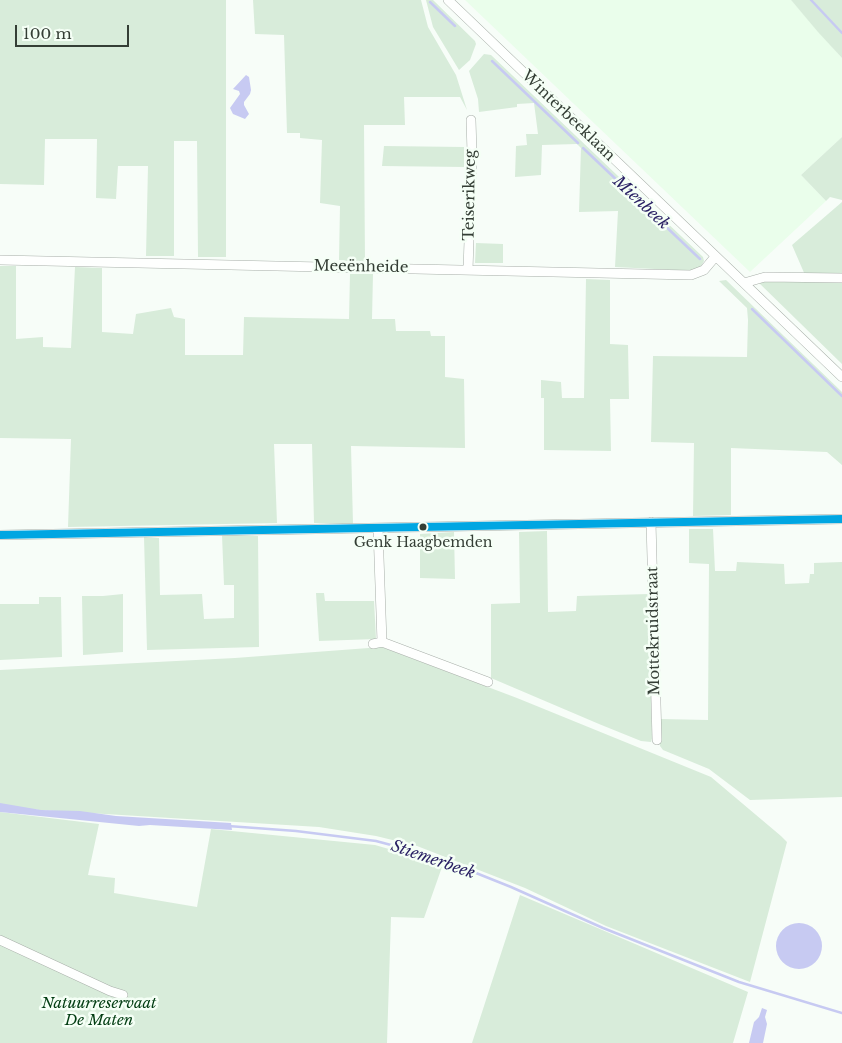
<!DOCTYPE html>
<html>
<head>
<meta charset="utf-8">
<style>
	body { margin:0 }
	#map { position:relative; width:842px; height:1043px; overflow:hidden; background:#f7fdf8; font-family:"Libre Baskerville",serif }
	canvas { display:block }
	.scale { position:absolute; left:15px; top:25px; width:114px; height:22px; box-sizing:border-box; border:2px solid #343e35; border-top:0; padding-left:6px; font-size:15px; line-height:18px; white-space:nowrap; color:#343e35; -webkit-text-stroke:4px #f5fff6; paint-order:stroke }
</style>
</head>
<body>
<div id="map">
<canvas width="842" height="1043"></canvas>
<div class="scale">100 m</div>
</div>
<script>
const ctx = document.querySelector('canvas').getContext('2d');
ctx.lineJoin = 'round';
function paint(path, color) {
  ctx.fillStyle = color;
  ctx.fill(path, 'evenodd');
}
function poly(rows) {
  const path = new Path2D();
  for (const r of rows) {
    if (r.length === 3) {
      path.moveTo(r[0] + r[2], r[1]);
      path.arc(r[0], r[1], r[2], 0, 2 * Math.PI);
      continue;
    }
    path.moveTo(r[0], r[1]);
    for (let i = 2; i < r.length; i += 2) path.lineTo(r[i], r[i + 1]);
  }
  return path;
}
function strokePath(path, color, width, dash) {
  ctx.strokeStyle = color;
  ctx.lineWidth = width;
  ctx.lineCap = dash ? 'butt' : 'round';
  ctx.setLineDash(dash || []);
  ctx.stroke(path);
}
function write(font, color, halo, rows, align = 'center') {
  ctx.font = font + ' "Libre Baskerville",serif';
  ctx.lineWidth = 5;
  ctx.setLineDash([]);
  ctx.textBaseline = 'middle';
  ctx.strokeStyle = halo;
  ctx.fillStyle = color;
  for (const [text, x, y, turn = 0] of rows) {
    ctx.save();
    ctx.translate(x, y);
    ctx.rotate((+turn || 0) * Math.PI / 180);
    ctx.textAlign = isNaN(turn) ? turn : align;
    if (halo) ctx.strokeText(text, 0, 0);
    ctx.fillText(text, 0, 0);
    ctx.restore();
  }
}
paint(poly([
	[465,0,791,0,842,58,842,137,801,175,826,201,750,272]
]), '#eafeeb');
paint(poly([
	[0,0,226,0,226,257,198,257,197,141,174,141,174,256,146,256,148,166,118,166,116,199,96,198,97,139,45,139,44,185,0,184],
	[253,0,421,0,428,27,456,75,467,110,460,97,404,97,405,125,364,125,365,263,339,260,340,206,320,203,322,140,300,138,300,133,287,133,284,35,255,34],
	[426,0,433,0,475,41,476,44,470,60,459,70,433,27],
	[791,0,842,0,842,58,818,32],
	[484,54,491,55,703,257,704,261,700,268,695,271,615,267,618,211,579,212,581,148,577,144,542,145,541,175,515,177,516,146,527,145,526,134,538,134,534,103,517,104,517,107,479,112,478,99,469,71],
	[842,137,842,200,830,197,826,201,801,175],
	[384,146,464,147,464,167,382,166],
	[842,202,842,275,805,275,792,245],
	[476,243,503,244,503,263,475,263],
	[0,266,16,266,16,339,43,337,43,347,71,348,75,267,102,268,102,332,133,334,136,314,171,308,174,317,185,319,185,355,243,355,244,317,349,319,350,274,373,274,372,319,395,319,396,331,430,331,431,336,445,336,445,377,464,379,465,448,351,446,353,524,314,523,312,444,274,444,277,523,68,527,71,439,0,438],
	[586,279,610,280,610,344,628,345,629,399,610,399,611,451,544,450,544,398,541,398,541,380,561,382,562,398,584,398],
	[726,280,842,392,842,465,827,452,731,448,731,515,693,516,694,443,651,442,653,356,747,357,748,320,747,308,719,281],
	[757,281,842,282,842,364],
	[689,529,713,529,715,571,736,571,737,562,784,564,785,584,809,583,810,574,814,574,814,563,842,562,842,797,750,800,709,769,663,750,660,746,661,719,708,720,709,564,689,563],
	[547,531,548,612,576,611,577,596,649,594,652,739,651,742,641,741,599,724,491,678,491,604,520,603,519,532],
	[454,532,455,579,420,578,420,534],
	[222,535,258,536,259,647,147,650,144,537,159,538,160,595,202,594,204,619,234,618,234,585,224,585],
	[316,593,324,593,325,601,374,601,376,639,319,641],
	[123,594,123,652,83,655,82,596,103,596],
	[39,597,61,597,62,657,0,660,0,604,39,604],
	[382,647,517,698,711,777,781,836,787,842,750,982,606,926,525,888,417,846,376,836,319,827,39,810,0,805,0,670,235,658],
	[0,812,99,824,88,875,115,878,114,893,197,907,211,829,375,845,420,858,442,867,424,918,391,917,387,1043,0,1043],
	[520,895,748,992,733,1043,472,1043]
]), '#d8ecda');
paint(poly([
	[246,75,249,77,251,90,250,94,244,102,244,105,249,114,245,119,233,114,230,108,240,94,239,91,233,89],
	[0,803,41,810,80,811,116,816,231,823,232,830,150,825,139,826,0,812],
	[799,946,23],
	[762,1008,767,1010,765,1017,767,1024,763,1043,749,1043,754,1022,759,1017]
]), '#c7caf2');
strokePath(poly([
	[811,0,842,33],
	[430,2,455,26],
	[492,61,578,143],
	[583,148,700,259],
	[752,309,842,396],
	[228,826,296,831,376,841,436,857,511,887,603,928,739,982,842,1013]
]), '#c7caf2', 2.5);
const street = poly([
	[448,0,842,377],
	[0,260,691,275,704,270,715,257],
	[468,270,472,153,471,120],
	[744,283,765,277,842,278],
	[651,522,657,740],
	[378,529,382,642],
	[0,535,842,519],
	[373,644,382,642,488,682],
	[0,940,110,991,123,995]
]);
strokePath(street, '#a8afa9', 10);
strokePath(street, '#fefffe', 9);
strokePath(poly([
	[0,535,842,519]
]), '#00a6e2', 8);
for (const [x, y, r, color] of [
	[423,527,4.5,"#343e35"]
]) {
  const dot = new Path2D();
  dot.arc(x, y, r, 0, 2 * Math.PI);
  ctx.fillStyle = color;
  ctx.fill(dot);
  strokePath(dot, '#f5fff6', 2);
}
write('14px', '#343e35', '#f5fff6', [
	["Genk Haagbemden",423,543]
]);
write('15px', '#343e35', '#f5fff6', [
	["Winterbeeklaan",568,116,44],
	["Teiserikweg",470,195,-89],
	["Meeënheide",361,267,1],
	["Mottekruidstraat",654,631,-91]
]);
write('italic 15px', '#023d12', '#f5fff6', [
	["Natuurreservaat",99,1004],
	["De Maten",99,1021]
]);
write('italic 16px', '#281f63', '#f5fff6', [
	["Mienbeek",641,203,43],
	["Stiemerbeek",433,860,19]
]);
</script>
</body>
</html>
